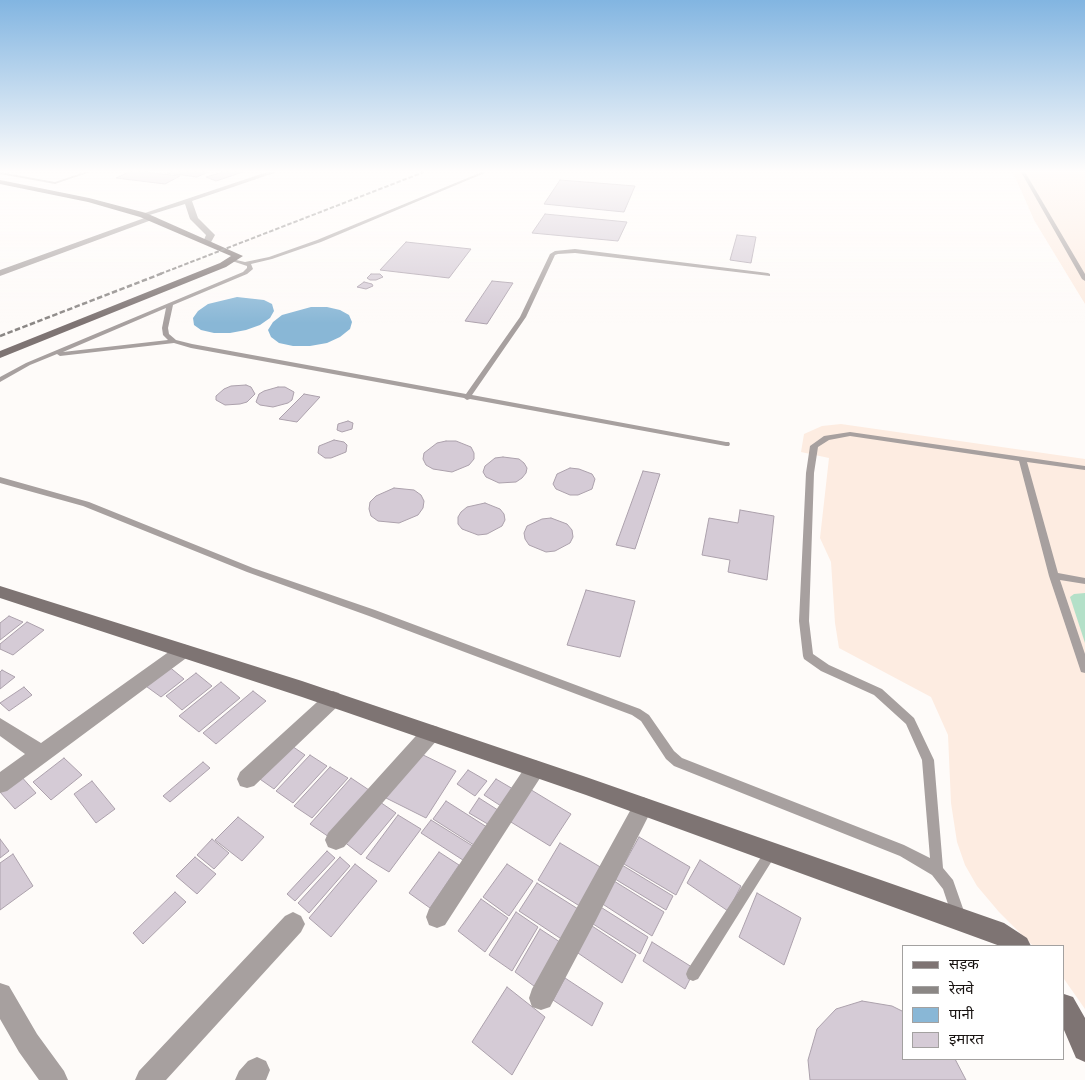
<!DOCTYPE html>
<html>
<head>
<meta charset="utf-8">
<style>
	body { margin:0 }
	#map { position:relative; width:1085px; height:1080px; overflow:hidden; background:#fefbf9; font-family:"Exo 2","Noto Sans Devanagari",sans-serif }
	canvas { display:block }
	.legend { position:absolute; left:902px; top:945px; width:162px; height:115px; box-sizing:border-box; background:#fff; border:1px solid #a3a1a0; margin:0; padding:6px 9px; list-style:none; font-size:15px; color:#181311 }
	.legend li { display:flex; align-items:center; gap:10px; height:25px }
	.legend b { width:25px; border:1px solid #a3a1a0 }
</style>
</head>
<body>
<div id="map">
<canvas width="1085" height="1080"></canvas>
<ul class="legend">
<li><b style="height:6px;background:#7e7473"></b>सड़क</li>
<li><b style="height:6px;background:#8b8785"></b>रेलवे</li>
<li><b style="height:14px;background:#89b7d6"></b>पानी</li>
<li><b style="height:14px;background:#d5cbd6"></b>इमारत</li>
</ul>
</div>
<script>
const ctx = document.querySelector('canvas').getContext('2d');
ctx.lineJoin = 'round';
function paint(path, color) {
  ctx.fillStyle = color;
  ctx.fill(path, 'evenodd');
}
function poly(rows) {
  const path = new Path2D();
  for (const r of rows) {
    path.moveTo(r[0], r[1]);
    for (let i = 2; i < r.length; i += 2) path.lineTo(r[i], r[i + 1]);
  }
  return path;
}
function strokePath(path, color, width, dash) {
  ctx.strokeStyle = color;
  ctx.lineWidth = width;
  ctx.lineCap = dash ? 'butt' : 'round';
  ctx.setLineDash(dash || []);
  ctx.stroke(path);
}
paint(poly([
	[1013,172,1085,172,1085,304,1034,220],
	[841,424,1085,459,1085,1009,1064,979,1064,946,1033,946,999,912,977,886,965,865,957,842,951,803,948,735,931,697,839,648,835,623,831,562,820,538,829,458,801,452,804,434,822,426]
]), '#fdece1');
paint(poly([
	[1085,593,1085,643,1070,597,1074,594]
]), '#b4e0c8');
paint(poly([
	[237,297,264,300,272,304,274,311,270,318,260,325,246,330,230,333,214,333,201,330,194,325,193,318,198,311,208,304],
	[311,307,327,307,340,310,349,315,352,322,350,329,340,337,327,343,310,346,293,346,279,343,271,337,268,330,273,322,282,315]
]), '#89b7d6');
const building = poly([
	[129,172,144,172,180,176,165,184,116,178,129,172],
	[170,172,208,172,197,177,167,173,170,172],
	[223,172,243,172,216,181,206,177,223,172],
	[560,180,635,186,624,212,544,204,560,180],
	[545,214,627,222,618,241,532,233,545,214],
	[737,235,756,237,751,263,730,260,737,235],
	[406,242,471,249,449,278,380,270,406,242],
	[371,274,380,274,383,277,376,280,370,280,367,278,371,274],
	[492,281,513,283,487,324,465,321,492,281],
	[364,282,372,284,373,286,366,289,357,287,364,282],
	[246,385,251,387,255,394,247,402,240,404,225,405,216,400,216,396,224,389,231,386,246,385],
	[278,387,285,387,294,392,292,400,288,403,273,407,260,405,256,402,259,394,264,391,278,387],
	[304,394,320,397,297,422,279,419,304,394],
	[348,421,353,423,352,429,342,432,337,430,338,424,348,421],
	[334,440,344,442,347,445,346,452,331,458,325,458,318,453,319,446,334,440],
	[446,441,456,441,471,447,474,453,474,459,469,465,452,472,433,469,426,465,423,459,424,453,437,443,446,441],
	[503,457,519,459,524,463,527,468,526,473,522,478,516,482,499,483,486,477,483,472,485,466,495,458,503,457],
	[570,468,579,469,592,474,595,479,592,489,578,495,570,495,556,489,553,484,557,474,570,468],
	[643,471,660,474,635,549,616,545,643,471],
	[394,488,414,490,421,495,424,501,423,508,418,515,399,523,378,521,371,516,369,509,370,502,376,496,394,488],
	[485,503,500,509,504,514,505,520,502,526,487,534,478,535,462,529,458,524,458,517,461,512,467,507,485,503],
	[740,510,774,516,767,580,728,572,730,560,702,555,709,518,738,523,740,510],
	[551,518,567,524,572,530,573,537,570,543,555,551,546,552,529,545,525,539,524,533,527,526,542,519,551,518],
	[586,590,635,601,620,657,567,645,586,590],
	[9,616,23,622,0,640,0,623,9,616],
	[27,622,44,630,13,655,0,649,0,644,27,622],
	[167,665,184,679,161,697,143,684,167,665],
	[2,670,15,677,0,689,0,672,2,670],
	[196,673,212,686,182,710,166,696,196,673],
	[221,682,240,698,199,732,179,716,221,682],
	[24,687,32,695,9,711,0,703,24,687],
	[253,691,266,701,216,744,203,733,253,691],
	[289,744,305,755,274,789,257,777,289,744],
	[417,752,456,771,426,818,386,798,417,752],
	[310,755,327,766,293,803,276,791,310,755],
	[64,758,82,775,51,800,33,782,64,758],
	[203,762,210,768,170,802,163,796,203,762],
	[330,767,348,778,312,818,294,806,330,767],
	[468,770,487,781,475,796,457,784,468,770],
	[19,774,36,793,15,809,0,792,0,789,19,774],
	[351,778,369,790,329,837,310,824,351,778],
	[496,779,513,789,501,806,484,795,496,779],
	[92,781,115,809,96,823,74,794,92,781],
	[528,788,571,814,550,846,506,819,528,788],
	[479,798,501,812,491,826,469,813,479,798],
	[377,800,396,813,361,855,343,841,377,800],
	[446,801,490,829,477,847,433,819,446,801],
	[398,815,421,829,389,872,366,858,398,815],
	[238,817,264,837,242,861,215,840,238,817],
	[431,820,476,848,466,862,421,833,431,820],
	[639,837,690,867,676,895,624,864,639,837],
	[0,839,9,851,0,858,0,839],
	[212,839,229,853,214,869,197,855,212,839],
	[560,843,607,871,586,910,538,880,560,843],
	[327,851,335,858,295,901,287,894,327,851],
	[439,852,459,865,430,908,409,893,439,852],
	[13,854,33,886,0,910,0,863,13,854],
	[195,857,216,874,197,894,176,876,195,857],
	[340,857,350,866,309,913,298,903,340,857],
	[700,860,741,886,728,911,687,883,700,860],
	[355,864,377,881,331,937,309,918,355,864],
	[507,864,533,881,509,916,483,897,507,864],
	[622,865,673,896,666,910,615,879,622,865],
	[614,881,664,912,652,936,601,903,614,881],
	[537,883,586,914,569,944,519,911,537,883],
	[175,892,186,902,143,944,133,933,175,892],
	[757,893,801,918,784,965,739,937,757,893],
	[481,899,508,918,485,952,458,931,481,899],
	[599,906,648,937,640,954,590,922,599,906],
	[516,912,538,927,512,971,489,955,516,912],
	[589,924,636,955,622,983,575,951,589,924],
	[540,929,563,944,538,989,515,972,540,929],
	[652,942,695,969,685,989,643,961,652,942],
	[565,978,603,1003,592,1026,553,1000,565,978],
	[507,987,545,1017,512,1075,472,1042,507,987],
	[862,1001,892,1006,904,1012,904,1059,955,1059,966,1080,810,1080,808,1060,817,1029,836,1009,862,1001]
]);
paint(building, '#d5cbd6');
strokePath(building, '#aca1ac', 1);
paint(poly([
	[0,172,55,182,85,172,90,172,55,184,0,174,0,172],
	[482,172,487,172,321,242,272,259,251,264,253,269,247,274,173,305,168,328,169,334,176,340,192,344,466,394,520,317,550,254,555,251,575,249,768,273,770,274,770,276,575,253,558,254,555,255,526,317,472,395,726,442,729,442,730,444,729,446,726,446,470,399,467,400,464,398,191,348,174,343,60,356,57,354,30,365,0,382,0,377,26,363,243,272,247,268,247,266,232,261,232,259,245,262,269,257,317,240,482,172],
	[166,308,162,328,163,335,168,340,63,352,166,308],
	[1021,172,1025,172,1085,274,1085,281,1082,279,1021,172],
	[850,432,1085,466,1085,470,1027,462,1058,573,1085,578,1085,584,1060,580,1085,654,1085,673,1081,672,1049,576,1019,461,850,436,829,440,818,447,814,473,809,621,813,654,829,665,882,689,914,718,934,760,943,868,953,880,966,917,964,922,959,924,954,922,943,889,932,875,900,856,674,766,666,759,641,721,632,715,369,616,247,572,83,506,0,483,0,477,89,502,253,568,375,610,640,709,649,715,674,751,682,758,904,845,930,858,922,760,906,724,874,695,821,671,804,659,803,656,799,621,806,473,810,446,824,436,850,432],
	[771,846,775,848,777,852,775,856,698,979,693,981,688,979,686,974,688,969,767,848,771,846]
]), '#a7a09f');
paint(poly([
	[267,172,277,172,192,201,198,218,215,235,210,244,203,242,206,235,190,219,185,204,143,217,139,215,267,172],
	[150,216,157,218,0,276,0,270,150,216],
	[183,644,189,646,192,651,189,656,7,791,0,793,0,772,25,754,0,736,0,718,41,743,177,646,183,644],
	[333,691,339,693,342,699,339,705,254,786,247,788,240,786,237,779,240,772,327,693,333,691],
	[431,725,438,727,441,733,438,739,344,847,336,850,328,847,325,840,328,833,424,727,431,725],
	[535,760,542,763,545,769,542,775,445,925,437,928,429,925,426,917,429,909,528,763,535,760],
	[643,797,650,800,653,807,595,922,550,1007,541,1010,532,1007,529,998,532,989,636,800,643,797],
	[293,912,301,916,305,924,301,932,166,1080,135,1080,139,1071,285,916,293,912],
	[0,983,9,986,37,1034,64,1071,68,1080,39,1080,19,1052,0,1019,0,983],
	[257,1057,266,1061,270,1070,266,1080,235,1080,239,1071,248,1061,257,1057]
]), '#a7a09f');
paint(poly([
	[0,180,89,198,146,213,243,256,226,267,0,358,0,351,220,263,231,256,140,217,88,202,0,184,0,180],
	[0,586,302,681,586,777,1004,923,1027,938,1031,946,1000,946,586,795,302,697,0,598,0,586],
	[1064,994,1073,997,1085,1018,1085,1062,1076,1058,1064,1030,1064,994]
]), '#7e7473');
strokePath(poly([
	[160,274,424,172]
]), '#8b8785', 2, [4.5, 2]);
strokePath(poly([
	[0,336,163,273]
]), '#8b8785', 2.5, [5.5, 2.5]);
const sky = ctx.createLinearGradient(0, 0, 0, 323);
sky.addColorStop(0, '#82b5e1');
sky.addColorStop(0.53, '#fffdfc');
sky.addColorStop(1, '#fffdfc00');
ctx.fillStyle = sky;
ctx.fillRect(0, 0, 1085, 323);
</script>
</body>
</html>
